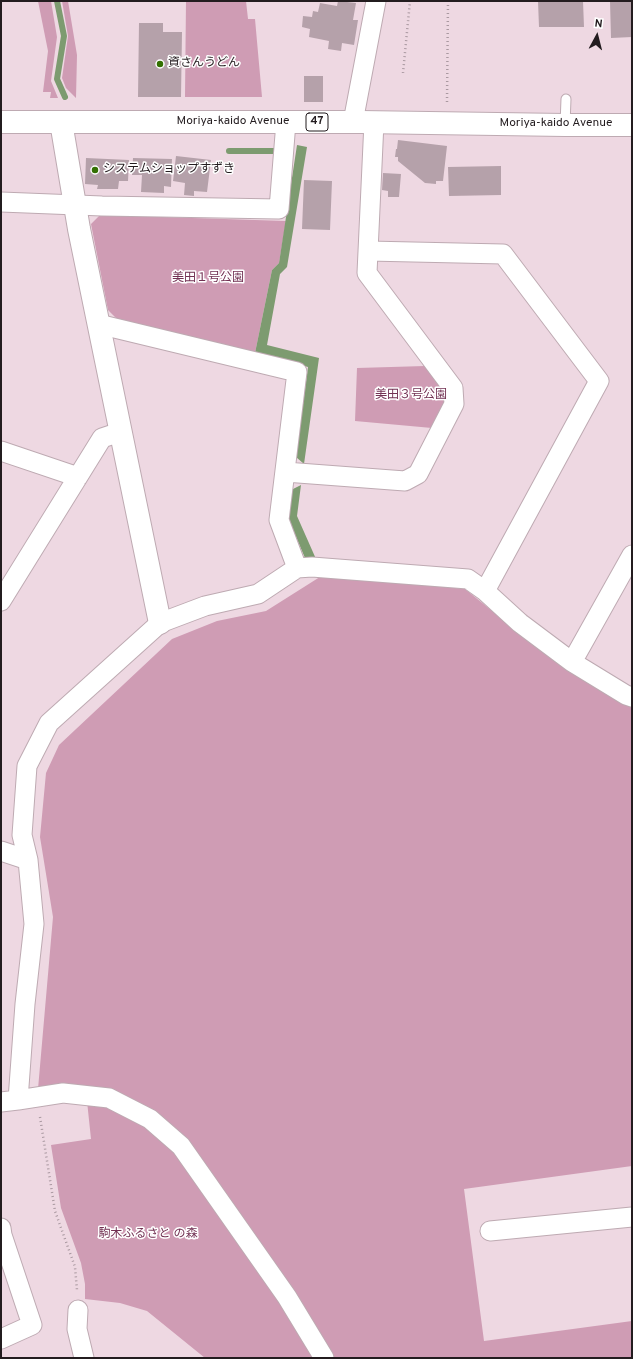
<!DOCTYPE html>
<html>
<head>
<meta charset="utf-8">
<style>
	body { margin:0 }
	#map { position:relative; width:633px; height:1359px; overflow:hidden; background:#eed8e2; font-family:Overpass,sans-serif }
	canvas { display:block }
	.frame { position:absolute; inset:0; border:2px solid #231c1f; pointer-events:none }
	.north { position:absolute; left:577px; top:16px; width:40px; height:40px; -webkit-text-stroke:3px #fff; paint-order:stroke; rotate:7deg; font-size:11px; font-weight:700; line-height:16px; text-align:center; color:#231c1f }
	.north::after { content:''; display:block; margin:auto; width:14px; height:18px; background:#231c1f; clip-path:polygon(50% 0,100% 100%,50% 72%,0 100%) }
</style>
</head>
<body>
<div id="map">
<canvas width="633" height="1359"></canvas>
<div class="frame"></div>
<div class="north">N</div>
</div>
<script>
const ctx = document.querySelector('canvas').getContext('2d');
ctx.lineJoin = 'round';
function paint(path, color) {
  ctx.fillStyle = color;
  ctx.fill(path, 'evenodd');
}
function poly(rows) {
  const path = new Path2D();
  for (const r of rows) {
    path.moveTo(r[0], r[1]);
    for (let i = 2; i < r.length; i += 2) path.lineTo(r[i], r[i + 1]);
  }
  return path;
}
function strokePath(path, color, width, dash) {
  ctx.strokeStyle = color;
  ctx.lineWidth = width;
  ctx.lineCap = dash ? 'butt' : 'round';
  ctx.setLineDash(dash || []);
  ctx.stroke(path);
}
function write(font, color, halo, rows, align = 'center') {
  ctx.font = font + ' Overpass,"Noto Sans JP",sans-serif';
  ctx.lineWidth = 3;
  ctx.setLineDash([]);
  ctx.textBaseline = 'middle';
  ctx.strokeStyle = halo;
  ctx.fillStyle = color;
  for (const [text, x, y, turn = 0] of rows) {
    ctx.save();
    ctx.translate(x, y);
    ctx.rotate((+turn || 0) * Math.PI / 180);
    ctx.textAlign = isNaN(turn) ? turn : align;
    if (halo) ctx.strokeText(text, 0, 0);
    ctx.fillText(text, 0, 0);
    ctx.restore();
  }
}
paint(poly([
	[38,1,51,1,57,37,51,81,58,98,50,98,51,92,43,92,48,51],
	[62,1,68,1,77,55,76,98,66,88,62,78,68,36],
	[186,1,246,1,248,19,255,19,262,97,185,97],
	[100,215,286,221,279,263,272,270,255,353,118,320,108,310,91,224],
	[425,366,445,392,445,404,432,428,355,421,357,368],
	[323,575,465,589,518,632,632,705,632,1166,464,1189,484,1341,632,1321,632,1358,334,1358,288,1288,182,1137,105,1090,81,1085,38,1089,53,917,40,837,46,773,59,745,172,639,217,621,266,611],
	[87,1101,115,1108,139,1119,171,1145,318,1358,205,1358,147,1311,120,1303,85,1299,85,1284,81,1263,61,1208,51,1145,91,1139]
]), '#cf9cb4');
paint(poly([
	[297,145,307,147,287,267,280,274,267,345,319,358,304,464,296,457,308,367,255,353,272,270,279,263],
	[301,485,297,516,316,559,305,558,288,518,291,490]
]), '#7d9b70');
strokePath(poly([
	[57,1,64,36,57,79,65,97],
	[229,151,276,151]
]), '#7d9b70', 6);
paint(poly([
	[338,1,356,3,353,20,358,20,354,45,342,43,341,51,328,49,329,41,309,37,310,29,302,27,303,16,312,17,313,11,318,12,320,3,337,6],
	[538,1,583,1,584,27,539,27],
	[610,1,632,1,632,37,611,38],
	[139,23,163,23,163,32,182,32,181,97,138,97],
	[304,76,323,76,323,102,304,102],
	[398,140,447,146,443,181,436,181,436,184,425,183,398,161,398,157,395,157,396,149,397,149],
	[176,156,211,160,207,192,194,191,194,196,184,195,185,183,173,181],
	[86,158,129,160,128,181,119,181,118,189,97,189,98,185,85,184],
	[133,158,172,159,171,187,164,186,164,193,141,192,142,175,132,175],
	[501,166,501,195,449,196,448,167],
	[383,173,401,174,399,197,388,197,388,191,382,190],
	[304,180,332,181,330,230,302,229]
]), '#b5a1aa');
const lane = poly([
	[565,125,566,99]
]);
const street = poly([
	[353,122,376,1],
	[1,202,102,206,279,209,286,122],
	[368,251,503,254,599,381,485,591],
	[98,324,297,372,279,520,297,568],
	[1,451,78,477],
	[285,472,405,481,418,474,454,404,453,388,367,273,374,122],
	[1,601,102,438,120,432],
	[572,662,632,555],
	[1,851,28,860],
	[18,1100,25,1004,34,924,28,860,22,835,27,766,49,723,160,623,205,606,258,594,297,568,312,567,468,579,485,591,520,623,572,662,626,695,632,697],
	[1,1102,18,1100,63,1093,109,1098,150,1119,181,1146,287,1297,324,1358],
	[1,1228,2,1235,32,1325,1,1339],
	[490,1231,632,1217],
	[78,1310,77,1329,84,1358]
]);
const secondary = poly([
	[61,122,79,229,160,623]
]);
const primary = poly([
	[1,122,361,122,565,125,632,125]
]);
strokePath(lane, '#beaab2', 11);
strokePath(street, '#beaab2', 21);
strokePath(secondary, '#beaab2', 24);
strokePath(primary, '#beaab2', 24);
strokePath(poly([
	[403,73,410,1],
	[447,102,448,1],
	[40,1117,55,1211,75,1267,77,1290]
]), '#aa99a1', 2.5, [1, 3]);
strokePath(lane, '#fff', 9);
strokePath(street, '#fff', 19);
strokePath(secondary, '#fff', 22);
strokePath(primary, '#fff', 22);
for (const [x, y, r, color] of [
	[160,64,4,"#337002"],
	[95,170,4,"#337002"]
]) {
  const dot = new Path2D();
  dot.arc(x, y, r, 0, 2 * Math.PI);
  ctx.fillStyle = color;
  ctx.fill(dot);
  strokePath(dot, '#fff', 1.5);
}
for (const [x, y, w] of [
	[317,122,22]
]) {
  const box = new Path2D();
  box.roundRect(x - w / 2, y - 9, w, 18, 3);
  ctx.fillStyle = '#fff';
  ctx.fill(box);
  strokePath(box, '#231c1f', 1);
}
write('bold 11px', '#231c1f', null, [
	["47",317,122]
]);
write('12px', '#231c1f', '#fff', [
	["資さんうどん",168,64],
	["システムショップすずき",103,170]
], 'left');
write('12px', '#231c1f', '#fff', [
	["Moriya-kaido Avenue",233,122],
	["Moriya-kaido Avenue",556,124]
]);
write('12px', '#723153', '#fff', [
	["美田１号公園",208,279],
	["美田３号公園",411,396],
	["駒木ふるさと の森",148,1235]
]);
</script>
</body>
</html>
